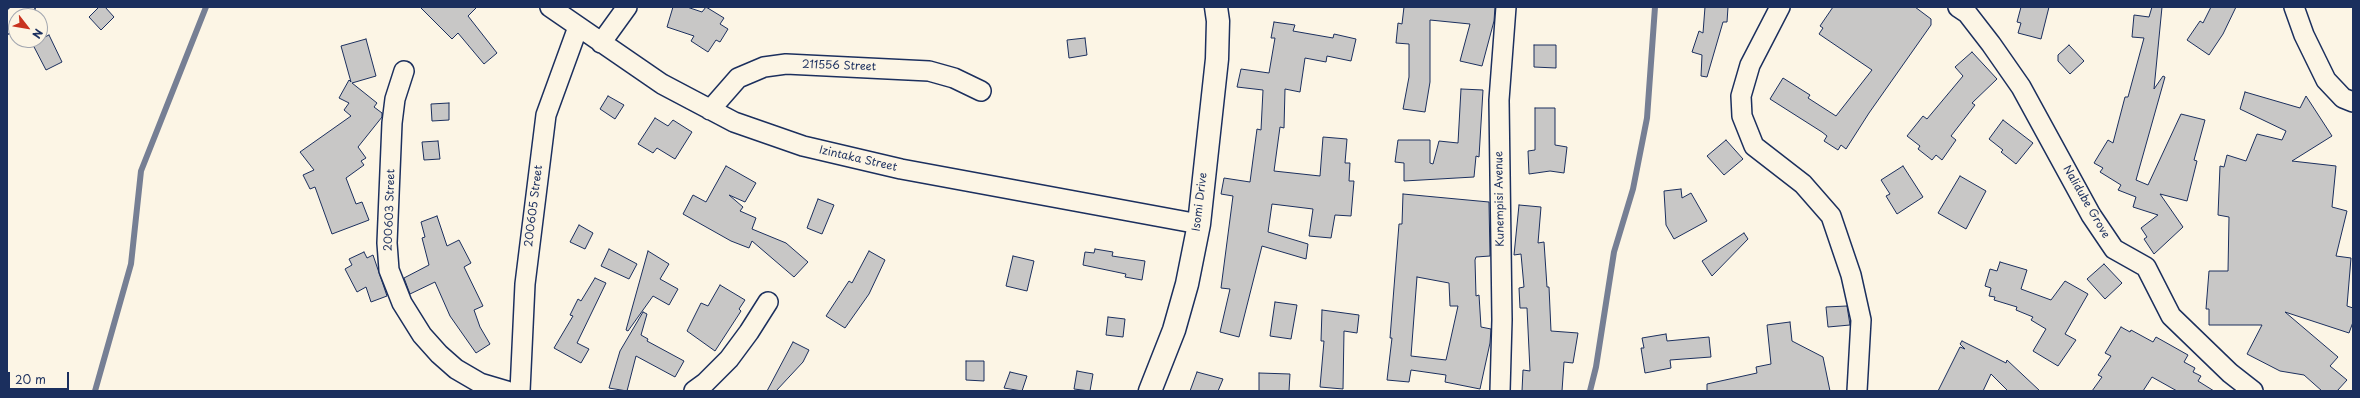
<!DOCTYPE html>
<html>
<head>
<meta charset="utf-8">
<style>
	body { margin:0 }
	#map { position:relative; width:2360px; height:398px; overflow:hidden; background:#fcf5e5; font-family:"Playpen Sans",sans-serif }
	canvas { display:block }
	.frame { position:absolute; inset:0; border:8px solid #1b2f5e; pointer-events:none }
	.north { position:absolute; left:8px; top:8px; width:40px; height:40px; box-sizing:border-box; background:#fcf5e5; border:1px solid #a2a6af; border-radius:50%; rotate:121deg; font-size:11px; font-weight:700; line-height:16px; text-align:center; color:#1b2f5e }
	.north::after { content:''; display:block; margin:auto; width:14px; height:18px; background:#c8321e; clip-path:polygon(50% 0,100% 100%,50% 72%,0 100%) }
	.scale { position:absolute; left:8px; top:372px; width:61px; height:18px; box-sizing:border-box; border:2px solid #1b2f5e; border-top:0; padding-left:5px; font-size:12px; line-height:14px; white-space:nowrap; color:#1b2f5e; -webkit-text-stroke:3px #fcf5e5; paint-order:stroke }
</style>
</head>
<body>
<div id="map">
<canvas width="2360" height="398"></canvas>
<div class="frame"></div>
<div class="north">N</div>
<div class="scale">20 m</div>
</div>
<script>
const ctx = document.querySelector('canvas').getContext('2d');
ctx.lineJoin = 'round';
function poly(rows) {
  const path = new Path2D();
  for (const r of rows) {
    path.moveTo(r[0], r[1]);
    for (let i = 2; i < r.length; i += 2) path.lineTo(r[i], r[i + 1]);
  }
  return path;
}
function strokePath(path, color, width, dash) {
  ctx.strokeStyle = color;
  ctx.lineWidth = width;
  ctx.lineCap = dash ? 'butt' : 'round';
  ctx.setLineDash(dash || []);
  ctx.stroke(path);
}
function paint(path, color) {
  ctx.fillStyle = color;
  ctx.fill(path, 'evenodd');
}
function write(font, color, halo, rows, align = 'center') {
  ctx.font = font + ' "Playpen Sans",sans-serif';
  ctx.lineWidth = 3;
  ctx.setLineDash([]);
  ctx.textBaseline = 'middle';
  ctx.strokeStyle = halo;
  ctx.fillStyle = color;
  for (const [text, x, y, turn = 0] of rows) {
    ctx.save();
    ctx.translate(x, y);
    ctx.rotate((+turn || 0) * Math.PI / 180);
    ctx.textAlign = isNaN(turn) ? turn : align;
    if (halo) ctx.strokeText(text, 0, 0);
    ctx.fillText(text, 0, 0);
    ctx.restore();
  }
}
strokePath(poly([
	[95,391,131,264,141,171,206,7],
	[1590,391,1596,367,1614,252,1633,189,1647,118,1655,7]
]), '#767f94', 6);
const building = poly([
	[99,7,105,7,114,17,101,30,89,17,99,7],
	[420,7,477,7,468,16,497,53,484,64,458,33,452,39,420,7],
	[673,7,687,7,702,12,706,7,724,18,720,24,728,29,720,42,716,40,708,52,691,41,694,36,667,27,673,7],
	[1404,7,1495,7,1494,21,1482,66,1460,61,1470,24,1430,20,1430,82,1425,112,1403,109,1409,77,1409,44,1396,43,1398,23,1402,24,1404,7],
	[1705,7,1728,7,1727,22,1723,22,1707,77,1701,76,1702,55,1692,52,1699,31,1703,33,1705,7],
	[1833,7,1915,7,1931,19,1931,25,1869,113,1846,149,1841,145,1838,150,1824,141,1827,136,1822,132,1770,99,1783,78,1810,95,1808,98,1836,116,1872,70,1819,34,1823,28,1820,26,1833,7],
	[2021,7,2049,7,2041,39,2018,33,2021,23,2017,22,2021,7],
	[2152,7,2162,7,2154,89,2163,76,2165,77,2136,180,2148,185,2181,114,2205,120,2194,160,2197,161,2187,201,2160,194,2183,227,2154,254,2144,239,2147,237,2141,228,2158,215,2133,207,2136,197,2118,190,2121,185,2100,172,2103,168,2094,163,2108,140,2113,143,2125,97,2128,97,2144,38,2132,37,2134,15,2149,17,2152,7],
	[2211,7,2236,7,2223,34,2209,55,2187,40,2200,21,2203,23,2211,7],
	[1274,22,1295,25,1293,31,1333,38,1334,34,1356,39,1351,61,1327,56,1326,62,1305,58,1300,92,1285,89,1284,128,1280,127,1274,171,1320,176,1323,137,1347,139,1345,163,1350,163,1349,181,1354,181,1351,216,1335,215,1331,238,1309,236,1313,209,1272,204,1268,232,1308,244,1306,259,1262,246,1239,337,1220,332,1230,289,1221,288,1233,196,1221,194,1224,178,1250,182,1257,129,1261,130,1263,90,1237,87,1241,69,1269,73,1275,38,1271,38,1274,22],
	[49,35,62,62,46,70,32,43,49,35],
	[1085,38,1087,55,1069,58,1067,40,1085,38],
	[366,39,376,76,352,83,377,103,374,107,382,113,382,117,358,147,366,158,361,161,364,165,346,178,356,204,362,202,369,220,332,234,315,187,310,189,303,175,314,170,300,152,351,116,344,110,349,103,339,98,349,80,351,82,341,46,366,39],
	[1534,45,1556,45,1556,68,1534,67,1534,45],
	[2069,45,2084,61,2070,74,2058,61,2058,55,2069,45],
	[1972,52,1997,79,1972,103,1975,105,1951,136,1956,140,1942,160,1936,155,1932,160,1918,149,1920,146,1907,136,1923,116,1927,119,1963,76,1955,67,1972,52],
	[1461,89,1483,90,1479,157,1476,156,1474,177,1404,181,1404,163,1395,162,1398,140,1430,140,1430,163,1433,164,1439,141,1458,143,1461,89],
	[2245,92,2300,108,2306,96,2332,136,2292,161,2336,166,2332,207,2347,211,2336,256,2351,258,2347,306,2353,308,2353,322,2349,333,2285,312,2338,357,2330,366,2347,380,2337,391,2322,391,2304,375,2280,371,2247,354,2262,325,2209,325,2209,309,2206,309,2209,271,2228,271,2229,217,2218,215,2220,166,2224,167,2227,155,2246,161,2257,134,2282,140,2286,131,2240,109,2245,92],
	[608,96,624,105,615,119,600,109,608,96],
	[449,103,449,120,432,121,431,104,449,103],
	[1535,108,1555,108,1555,145,1567,147,1564,173,1550,171,1529,174,1528,151,1535,150,1535,108],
	[655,118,668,126,673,120,692,132,675,159,657,148,653,153,638,144,655,118],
	[2003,120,2033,143,2016,164,2001,152,2003,150,1989,139,2003,120],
	[1726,140,1743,159,1724,175,1707,156,1726,140],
	[438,141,440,159,424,160,422,142,438,141],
	[726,166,756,183,745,202,729,195,743,207,740,211,756,218,752,229,786,243,808,262,794,277,752,241,749,248,731,241,683,214,693,195,706,202,726,166],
	[1903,166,1923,197,1897,214,1886,196,1890,194,1881,180,1903,166],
	[1960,176,1986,191,1966,229,1938,213,1960,176],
	[1681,189,1682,198,1691,193,1707,221,1674,239,1666,225,1664,191,1681,189],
	[1403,194,1489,202,1490,256,1476,257,1475,260,1476,296,1479,295,1481,327,1491,329,1490,343,1480,389,1445,382,1446,375,1411,370,1409,382,1387,380,1392,338,1390,338,1399,224,1402,224,1403,194],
	[1417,277,1449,283,1450,306,1458,306,1446,360,1411,356,1417,277],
	[818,199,834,205,822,234,807,228,818,199],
	[1519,205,1541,207,1538,243,1544,242,1547,287,1549,287,1551,331,1578,333,1573,363,1564,362,1562,391,1522,391,1523,370,1530,371,1527,308,1520,308,1519,288,1524,287,1521,254,1514,255,1519,205],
	[437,216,447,246,459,240,471,263,464,267,483,306,474,310,480,327,490,344,476,353,450,316,435,282,410,294,404,278,429,265,422,238,425,237,421,222,437,216],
	[579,225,593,233,585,249,570,242,579,225],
	[1744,233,1748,239,1712,276,1702,261,1744,233],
	[609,249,637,264,629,279,601,266,609,249],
	[1095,249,1113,252,1112,256,1145,261,1142,280,1125,277,1126,274,1083,265,1085,252,1094,253,1095,249],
	[648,251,669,264,660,279,678,289,669,305,653,296,628,331,626,330,648,251],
	[869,251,885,260,869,294,845,328,826,316,849,281,852,283,869,251],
	[364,252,367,258,373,255,387,296,371,302,366,287,357,292,345,269,352,265,349,259,364,252],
	[1013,256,1034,261,1027,291,1006,286,1013,256],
	[2000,262,2027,270,2021,289,2051,300,2065,281,2088,294,2065,334,2076,340,2058,366,2033,351,2046,329,2031,320,2033,317,2016,310,2017,307,1994,300,1995,297,1989,296,1991,288,1985,286,1990,269,1997,271,2000,262],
	[2104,264,2122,283,2105,299,2087,279,2104,264],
	[595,278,606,283,577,343,589,349,581,363,554,348,573,316,570,315,578,299,581,301,595,278],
	[720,285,745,300,739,309,741,311,715,351,687,331,701,303,708,306,720,285],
	[1275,302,1297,305,1291,339,1270,336,1275,302],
	[1847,306,1850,325,1828,327,1826,307,1847,306],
	[1322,310,1359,315,1357,333,1344,331,1343,389,1320,387,1324,341,1321,341,1322,310],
	[643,312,647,314,641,335,648,339,647,341,684,361,675,377,636,356,627,391,609,388,620,351,643,312],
	[1108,317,1125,319,1123,337,1106,335,1108,317],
	[1790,322,1792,341,1823,357,1830,391,1707,391,1707,384,1757,373,1756,367,1771,364,1767,325,1790,322],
	[2121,327,2130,332,2131,330,2153,342,2156,337,2188,355,2184,362,2195,368,2193,372,2201,376,2198,381,2214,391,2177,391,2152,377,2143,391,2092,391,2102,377,2098,375,2111,356,2105,353,2121,327],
	[1666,334,1667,341,1709,337,1711,357,1670,360,1671,368,1645,373,1641,348,1644,348,1642,338,1666,334],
	[1962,341,2006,363,2007,360,2040,391,2008,391,1991,374,1983,391,1938,391,1960,347,1965,349,1960,344,1962,341],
	[793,342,809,350,803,362,776,391,767,391,793,342],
	[966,361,984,361,984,381,966,380,966,361],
	[1077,371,1093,374,1090,391,1074,389,1077,371],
	[1010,372,1027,376,1022,391,1004,388,1010,372],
	[1197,372,1223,379,1218,391,1190,391,1197,372],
	[1259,373,1290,374,1289,391,1259,391,1259,373]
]);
paint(building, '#c8c7c6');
strokePath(building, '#1b2f5e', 1);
const minor = poly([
	[550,7,662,84,734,122,803,146,901,169,1199,224],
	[1780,7,1750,65,1741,96,1742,116,1754,146,1803,184,1831,216,1851,275,1861,320,1857,391],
	[1958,7,1967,13,1991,44,2021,87,2091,215,2114,249,2146,267,2171,316,2230,373,2253,391],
	[2294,7,2304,35,2326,80,2343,98,2353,102],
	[7,24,25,7],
	[601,43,627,7],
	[404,71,395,99,392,123,387,243,389,270,402,303,422,335,439,354,456,369,480,383,507,391],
	[710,110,738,78,764,67,786,64,929,71,954,78,981,91],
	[520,391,525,284,546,115,578,27],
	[694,391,705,383,729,359,749,332,768,302],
	[1500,391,1502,320,1499,100,1506,7]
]);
const tertiary = poly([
	[1150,391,1174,330,1187,284,1199,224,1217,59,1218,21,1216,7]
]);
strokePath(minor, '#1b2f5e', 22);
strokePath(tertiary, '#1b2f5e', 25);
strokePath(minor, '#fcf5e5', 19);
strokePath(tertiary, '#fcf5e5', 22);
write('11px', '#1b2f5e', '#fcf5e5', [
	["211556 Street",839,66,2],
	["Izintaka Street",858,159,13],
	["Kunempisi Avenue",1500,199,-91],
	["Isomi Drive",1200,202,-83],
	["Nalidube Grove",2086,202,60],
	["200605 Street",534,206,-83],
	["200603 Street",390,210,-88]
]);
</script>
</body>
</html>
